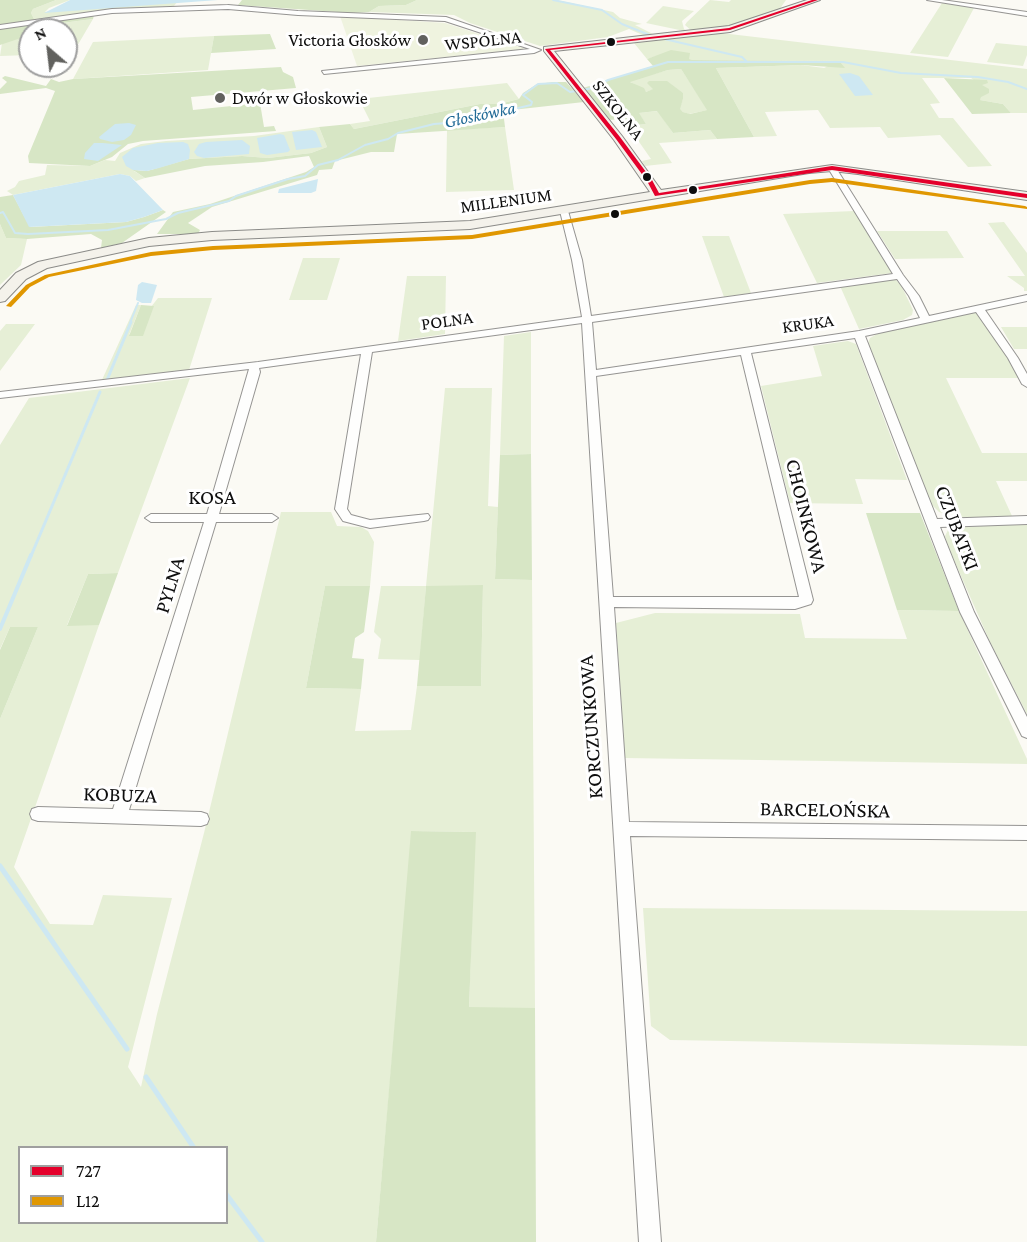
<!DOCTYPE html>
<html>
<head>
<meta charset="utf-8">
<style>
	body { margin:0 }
	#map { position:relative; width:1027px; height:1242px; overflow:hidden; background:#fbfaf4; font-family:"Crimson Pro",serif }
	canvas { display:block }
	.legend { position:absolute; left:18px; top:1146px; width:210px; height:78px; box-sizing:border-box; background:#fff; border:2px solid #9f9f9f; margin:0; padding:8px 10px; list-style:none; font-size:18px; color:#0e0e0e }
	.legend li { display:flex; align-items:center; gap:12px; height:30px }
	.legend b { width:30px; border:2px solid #9f9f9f }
	.north { position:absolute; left:18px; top:18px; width:60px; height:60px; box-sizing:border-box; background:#fff; border:2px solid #9f9f9f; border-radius:50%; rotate:332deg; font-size:16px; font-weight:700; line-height:24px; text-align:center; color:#0e0e0e }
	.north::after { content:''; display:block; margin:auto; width:21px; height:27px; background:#61615e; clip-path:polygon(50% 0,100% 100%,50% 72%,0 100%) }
</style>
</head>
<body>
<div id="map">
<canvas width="1027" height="1242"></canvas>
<ul class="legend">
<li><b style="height:8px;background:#e4002b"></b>727</li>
<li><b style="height:8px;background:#e09701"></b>L12</li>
</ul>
<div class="north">N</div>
</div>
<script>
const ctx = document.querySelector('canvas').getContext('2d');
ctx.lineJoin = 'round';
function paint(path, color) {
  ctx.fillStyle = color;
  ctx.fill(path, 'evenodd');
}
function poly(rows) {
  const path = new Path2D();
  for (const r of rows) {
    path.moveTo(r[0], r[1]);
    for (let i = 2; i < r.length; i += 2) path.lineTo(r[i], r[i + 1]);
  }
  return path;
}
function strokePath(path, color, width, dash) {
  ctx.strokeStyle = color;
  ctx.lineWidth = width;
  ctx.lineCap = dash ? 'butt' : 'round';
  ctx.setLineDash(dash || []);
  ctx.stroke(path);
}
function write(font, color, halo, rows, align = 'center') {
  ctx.font = font + ' "Crimson Pro",serif';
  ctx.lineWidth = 6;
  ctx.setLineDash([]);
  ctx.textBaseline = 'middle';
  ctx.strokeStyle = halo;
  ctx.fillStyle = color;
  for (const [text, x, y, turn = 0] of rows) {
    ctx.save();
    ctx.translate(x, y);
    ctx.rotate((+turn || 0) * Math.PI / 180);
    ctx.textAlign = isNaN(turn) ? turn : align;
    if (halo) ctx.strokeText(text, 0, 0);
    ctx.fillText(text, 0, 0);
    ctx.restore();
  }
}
paint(poly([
	[56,0,70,0,49,8,45,12,177,2,174,6,108,10,35,21,31,13,33,9],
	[417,0,557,0,613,12,620,18,642,24,635,25,657,36,647,37,629,29,608,37,540,46,470,23,454,15,369,12,379,6,406,5],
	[710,0,729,2,731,0,786,0,779,10,740,24,693,32,685,25,687,22],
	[942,3,974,8,948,57,910,53],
	[663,6,694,11,682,21,684,29,689,32,646,23],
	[93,19,73,53,66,53,66,30,32,30,31,27],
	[721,33,1027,69,1027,113,1011,113,1003,104,980,100,981,85,971,78,922,78,940,103,930,104,939,118,953,118,992,166,968,167,940,135,888,138,880,127,830,128,818,110,765,112,777,136,754,137,716,68,801,65,824,68,839,61,692,60,657,56,647,59,634,43],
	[30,35,30,55,0,56,2,43],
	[214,36,208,70,73,79,93,42],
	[996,43,1027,46,1027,55,1023,66,987,62],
	[681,69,708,110,689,114,683,112,679,109,683,99,683,93,654,89,646,92,629,81,668,70],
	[507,83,519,99,499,104,480,104,354,129,350,124,370,121,359,99],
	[658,111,673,133,710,130,717,139,659,143,672,163,645,166,642,161,651,159,628,126,646,124,638,113],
	[319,127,327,147,311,153,268,158,242,156,189,159,159,168,134,171,145,178,136,181,130,176,120,174,13,195,7,191,15,187,19,181,45,175,47,165,90,166,105,160,115,161,120,153,141,144,166,141,254,136],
	[505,127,514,190,446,192,447,130],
	[854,211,892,273,817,283,783,214],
	[1004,222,1027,253,1027,291,1024,291,1024,288,1007,276,1025,276,988,223],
	[0,224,6,238,27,239,21,265,0,285],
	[877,231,947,231,964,258,895,259],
	[702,236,729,236,751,293,724,297],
	[303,258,340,258,327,300,289,300],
	[407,276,446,276,445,334,398,341],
	[895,279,901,285,913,310,912,315,903,320,859,329,840,286],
	[158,298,212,298,189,370,101,382,136,305,141,305,129,335],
	[978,311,1020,378,946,378,982,453,1027,453,1027,481,996,481,1012,516,969,520,939,512,931,504,868,343,870,338,877,334,936,318],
	[6,324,35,324,0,371,0,331],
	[1001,327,1027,327,1027,349,1014,349],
	[531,332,531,454,500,455,504,336],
	[848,341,856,344,907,480,855,479,863,504,790,503,761,386,822,376,813,346],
	[190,378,118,573,88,574,67,625,99,625,14,867,50,924,93,925,103,895,172,898,128,1067,141,1087,157,1014,204,833,281,512,331,512,337,526,361,527,368,531,374,542,370,586,325,586,306,688,361,689,355,731,411,730,417,686,481,686,483,586,426,586,420,660,378,659,381,639,374,632,381,586,426,586,445,388,492,388,488,506,498,507,495,579,532,580,535,1008,469,1008,475,832,412,831,376,1242,0,1242,0,719,38,627,10,627,0,649,0,445,29,398],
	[20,1148,226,1148,226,1222,20,1222],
	[1027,524,1027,714,990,642,946,542,945,536,948,530,960,527],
	[897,610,959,611,1027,759,1027,764,625,758,616,623,655,613,800,614,805,638,907,639],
	[643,908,1027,911,1027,1046,670,1040,651,1026]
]), '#e6efd6');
paint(poly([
	[0,0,56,0,33,9,31,13,35,21,0,25],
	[242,0,417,0,406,5,379,6,369,12,352,13,238,5],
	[94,15,93,19,31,27,30,35,0,45,0,28],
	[270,34,276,49,211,53,214,36],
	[671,50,690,53,689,59,692,60,839,61,845,68,801,65,716,68,754,137,717,139,710,130,673,133,657,111,639,113,646,124,628,126,623,119,608,120,583,88,653,66,647,59],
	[681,69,707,110,690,114,683,112,680,109,683,99,683,93,667,81,649,81,647,83,653,89,646,92,644,88,630,82,668,70],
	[281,67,283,72,293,77,296,88,191,97,193,110,260,103,264,127,274,126,276,131,143,141,128,144,112,157,90,166,29,163,28,156,55,91,46,88,0,94,0,89,7,82,2,78,5,76,46,86,51,79,59,82,73,79],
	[944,78,987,80,988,83,982,85,989,89,989,93,981,97,980,100,1003,104,1011,113,972,114],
	[553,82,566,82,584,102,503,111,505,127,397,134,394,152,371,152,335,161,332,169,319,170,317,175,212,207,188,223,200,230,198,234,157,234,173,212,210,204,306,172,314,167,309,156,263,162,205,166,145,178,133,170,147,171,189,159,242,156,268,158,311,153,327,147,319,127,350,124,354,129,480,104,499,104,519,99,523,93,537,84],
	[13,195,30,227,126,222,144,217,163,210,166,212,122,243,101,248,102,240,91,234,27,239,6,238,0,224,0,197],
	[141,305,154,306,143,336,129,336],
	[531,454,532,580,495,579,500,455],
	[866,513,920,513,959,611,897,610],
	[118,573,99,625,67,626,88,574],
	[483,585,481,686,417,686,426,586],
	[325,586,370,586,364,632,355,638,352,658,364,659,361,689,306,688],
	[10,627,38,627,0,719,0,650],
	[411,831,476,832,469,1007,535,1008,536,1242,376,1242]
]), '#d7e6c5');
paint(poly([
	[340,16,445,23,526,49,357,66]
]), '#eff3df');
paint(poly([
	[70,0,218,0,44,13],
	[850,73,859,76,873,95,855,96,839,74],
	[129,123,136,125,131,135,124,140,112,142,100,139,99,137,115,124],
	[312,130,316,132,322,147,296,150,292,132],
	[280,134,284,135,290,150,288,152,267,155,260,153,257,138],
	[242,140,250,146,249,154,204,158,197,156,194,152,199,144,206,142],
	[183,142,188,144,190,150,189,159,159,168,147,171,133,170,126,166,122,157,133,148,158,143],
	[94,143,103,143,122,145,98,161,84,159,85,153],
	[120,174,130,176,163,210,144,217,126,222,29,227,13,195],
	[318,179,316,191,311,193,278,193,279,189],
	[142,282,157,285,151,303,142,303,136,300,138,285]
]), '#cee8f2');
strokePath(poly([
	[553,0,602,10,622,24,652,36],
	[660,38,742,57,747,62],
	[0,213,3,212,15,233,28,234,108,230,166,219,178,213,229,201,236,196,288,179,305,176,318,165,338,160,365,145,388,139,398,133,434,124,459,122,531,105,532,102,523,95,538,84,557,83,570,92,593,88,608,80,668,62,843,62,901,73,978,77,1008,82,1027,89],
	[130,323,138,303]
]), '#cee8f2', 2);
strokePath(poly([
	[107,380,131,322],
	[31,556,100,392]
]), '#cee8f2', 3);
strokePath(poly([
	[0,629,31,555]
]), '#cee8f2', 4);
strokePath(poly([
	[0,866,127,1049],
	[146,1077,194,1148],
	[226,1194,262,1242]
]), '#cee8f2', 5);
const street = poly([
	[927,0,942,0,1027,12,1027,16,927,0],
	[228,5,298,11,446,17,541,50,534,53,324,74,322,71,530,49,445,21,298,15,228,9,112,13,0,29,0,25,112,9,228,5],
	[829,166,836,168,903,275,919,296,929,316,1027,295,1027,301,985,310,1018,358,1027,374,1027,387,1022,384,1008,358,976,312,865,336,937,519,1027,516,1027,524,940,527,974,612,1027,717,1027,738,1022,736,960,612,855,338,751,353,813,600,811,604,795,609,614,607,629,822,1027,826,1027,840,630,836,661,1242,639,1242,582,323,372,352,347,509,351,515,370,520,428,514,430,517,428,520,424,521,370,528,343,521,335,509,361,354,259,368,260,372,219,514,272,514,278,518,272,522,216,522,129,810,201,812,207,814,209,819,207,824,201,826,38,821,32,819,30,814,32,809,38,807,113,809,204,522,151,522,145,518,151,514,207,514,249,369,0,398,0,392,258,362,582,317,572,260,560,211,564,208,568,211,582,260,591,316,893,274,828,168,829,166],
	[897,279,909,296,920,318,859,331,596,370,592,322,897,279],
	[741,355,799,597,613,597,596,376,741,355]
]);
const secondary = poly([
	[807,0,820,0,730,32,554,51,622,136,661,190,832,165,1027,192,1027,200,858,174,832,171,809,173,470,229,212,240,149,246,47,268,26,279,5,301,0,302,0,290,16,273,38,262,149,238,212,232,470,221,650,192,614,140,544,51,544,47,729,26,807,0]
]);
strokePath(street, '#959492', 2);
strokePath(secondary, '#8b8b88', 2);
paint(street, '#fefefd');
paint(secondary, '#f4f2eb');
paint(poly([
	[812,0,818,0,730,30,550,50,620,137,652,180,659,193,832,166,1027,194,1027,198,832,170,655,196,647,181,616,139,545,49,729,28,812,0]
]), '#e4002b');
paint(poly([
	[832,178,1025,206,1027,207,1027,209,832,182,810,184,472,239,213,250,151,256,49,277,30,287,11,307,6,306,26,285,45,275,151,252,213,246,472,235,810,180,832,178]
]), '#e09701');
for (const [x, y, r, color] of [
	[423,40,6,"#61615e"],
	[611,42,5,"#0e0e0e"],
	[220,98,6,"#61615e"],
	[647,177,5,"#0e0e0e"],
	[693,190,5,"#0e0e0e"],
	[615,214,5,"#0e0e0e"]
]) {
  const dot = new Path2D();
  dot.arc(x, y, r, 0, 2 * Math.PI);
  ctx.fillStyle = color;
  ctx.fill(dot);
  strokePath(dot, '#fff', 2);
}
write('18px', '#0e0e0e', '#fff', [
	["Victoria Głosków",411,40],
	["Dwór w Głoskowie",232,98,"left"]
], 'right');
write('18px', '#0e0e0e', '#fff', [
	["WSPÓLNA",483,41,-6],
	["SZKOLNA",618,110,52],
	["MILLENIUM",506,201,-8],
	["POLNA",447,321,-8],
	["KRUKA",808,324,-8]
]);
write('italic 18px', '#216a96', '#fff', [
	["Głoskówka",480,115,-12]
]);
write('21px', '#0e0e0e', '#fff', [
	["KOSA",212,498],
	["CHOINKOWA",806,516,76],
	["CZUBATKI",957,528,69],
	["PYLNA",170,585,-73],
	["KORCZUNKOWA",591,727,-94],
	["KOBUZA",120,795,2],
	["BARCELOŃSKA",825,810,1]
]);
</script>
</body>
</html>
